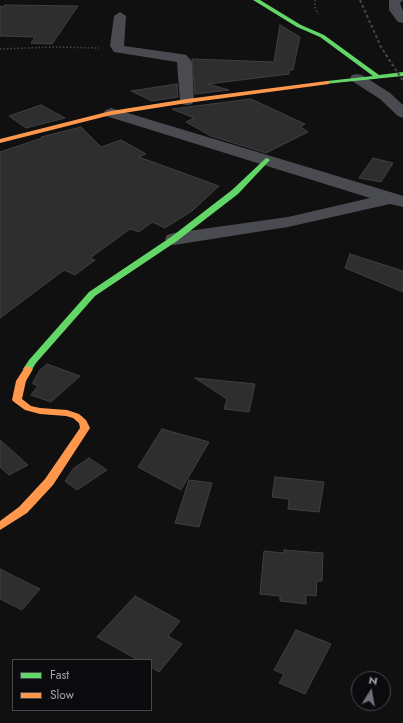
<!DOCTYPE html>
<html>
<head>
<meta charset="utf-8">
<style>
	body { margin:0 }
	#map { position:relative; width:403px; height:723px; overflow:hidden; background:#101010; font-family:Jost,sans-serif }
	canvas { display:block }
	.legend { position:absolute; left:12px; top:659px; width:140px; height:52px; box-sizing:border-box; background:#0b0a0c; border:1px solid #47484e; margin:0; padding:5px 7px; list-style:none; font-size:12px; color:#a1a4b1 }
	.legend li { display:flex; align-items:center; gap:8px; height:20px }
	.legend b { width:20px; border:1px solid #47484e }
	.north { position:absolute; left:351px; top:671px; width:40px; height:40px; box-sizing:border-box; background:#0b0a0c; border:1px solid #47484e; border-radius:50%; rotate:11deg; font-size:11px; font-weight:700; line-height:16px; text-align:center; color:#a1a4b1 }
	.north::after { content:''; display:block; margin:auto; width:14px; height:18px; background:#6e7079; clip-path:polygon(50% 0,100% 100%,50% 72%,0 100%) }
</style>
</head>
<body>
<div id="map">
<canvas width="403" height="723"></canvas>
<ul class="legend">
<li><b style="height:5px;background:#63d668"></b>Fast</li>
<li><b style="height:5px;background:#ff974d"></b>Slow</li>
</ul>
<div class="north">N</div>
</div>
<script>
const ctx = document.querySelector('canvas').getContext('2d');
ctx.lineJoin = 'round';
function paint(path, color) {
  ctx.fillStyle = color;
  ctx.fill(path, 'evenodd');
}
function poly(rows) {
  const path = new Path2D();
  for (const r of rows) {
    path.moveTo(r[0], r[1]);
    for (let i = 2; i < r.length; i += 2) path.lineTo(r[i], r[i + 1]);
  }
  return path;
}
function strokePath(path, color, width, dash) {
  ctx.strokeStyle = color;
  ctx.lineWidth = width;
  ctx.lineCap = dash ? 'butt' : 'round';
  ctx.setLineDash(dash || []);
  ctx.stroke(path);
}
const building = poly([
	[5,5,78,6,52,44,31,43,35,37,0,36,0,6,4,7,5,5],
	[280,25,300,37,293,70,289,70,289,74,208,84,229,90,195,94,192,59,274,62,280,25],
	[177,84,178,97,152,101,131,91,177,84],
	[251,99,305,124,301,127,308,132,266,153,211,136,186,122,194,118,172,109,251,99],
	[41,105,65,118,26,128,9,116,41,105],
	[81,127,101,147,121,140,146,154,139,157,219,186,192,211,165,228,152,222,139,232,130,229,90,258,95,260,75,275,64,270,0,318,0,152,42,138,41,137,81,127],
	[373,158,393,163,381,182,359,178,373,158],
	[350,254,403,271,403,292,345,268,350,254],
	[47,364,80,376,51,402,31,395,38,386,33,384,33,382,40,370,47,364],
	[195,378,255,384,249,412,224,409,227,399,195,378],
	[162,429,209,442,181,490,138,467,162,429],
	[0,440,28,465,9,475,0,467,0,440],
	[89,458,107,470,77,490,65,481,74,468,89,458],
	[275,477,324,482,319,512,288,509,289,499,272,497,275,477],
	[189,480,212,483,199,527,175,523,189,480],
	[284,550,323,553,322,581,317,581,316,596,306,595,306,604,280,601,280,596,260,594,264,551,284,553,284,550],
	[0,569,40,589,22,610,0,599,0,569],
	[135,596,180,621,168,636,182,644,159,672,151,667,151,660,138,660,97,637,135,596],
	[296,630,331,644,305,694,279,683,284,674,274,670,296,630]
]);
paint(building, '#2e2e2f');
strokePath(building, '#404044', 1);
strokePath(poly([
	[315,0,315,8,318,14],
	[0,49,55,47,99,48]
]), '#46464a', 1.5, [1.5, 2]);
paint(poly([
	[389,0,403,0,400,3,403,11,403,23,398,22,389,10,389,0],
	[120,12,126,16,124,46,181,54,186,55,190,59,192,62,194,101,192,104,187,105,182,104,180,101,177,62,114,52,110,46,114,16,120,12],
	[357,74,362,75,390,93,403,105,403,118,398,116,380,99,352,81,350,78,352,75,357,74],
	[111,108,397,194,403,196,403,207,390,204,288,227,174,245,167,243,165,239,167,235,174,233,288,217,370,198,106,116,103,113,106,110,111,108]
]), '#4a4b50');
paint(poly([
	[253,0,260,0,301,25,324,35,379,75,403,72,403,76,325,84,325,82,327,81,373,76,320,37,297,27,253,0],
	[267,158,270,160,269,161,238,194,177,241,95,296,36,363,31,371,25,371,23,369,29,360,89,292,171,237,232,190,265,159,267,158]
]), '#63d668');
paint(poly([
	[327,81,329,82,329,84,187,103,111,115,0,143,0,139,111,111,187,99,327,81],
	[28,366,33,369,26,381,22,399,31,406,40,408,67,410,79,414,86,420,90,428,53,485,27,513,0,530,0,521,19,507,45,479,80,428,79,423,73,418,66,416,40,414,25,410,14,402,12,400,16,381,25,367,28,366]
]), '#ff974d');
strokePath(poly([
	[360,0,381,47,403,81]
]), '#454649', 2, [3, 2.5]);
</script>
</body>
</html>
